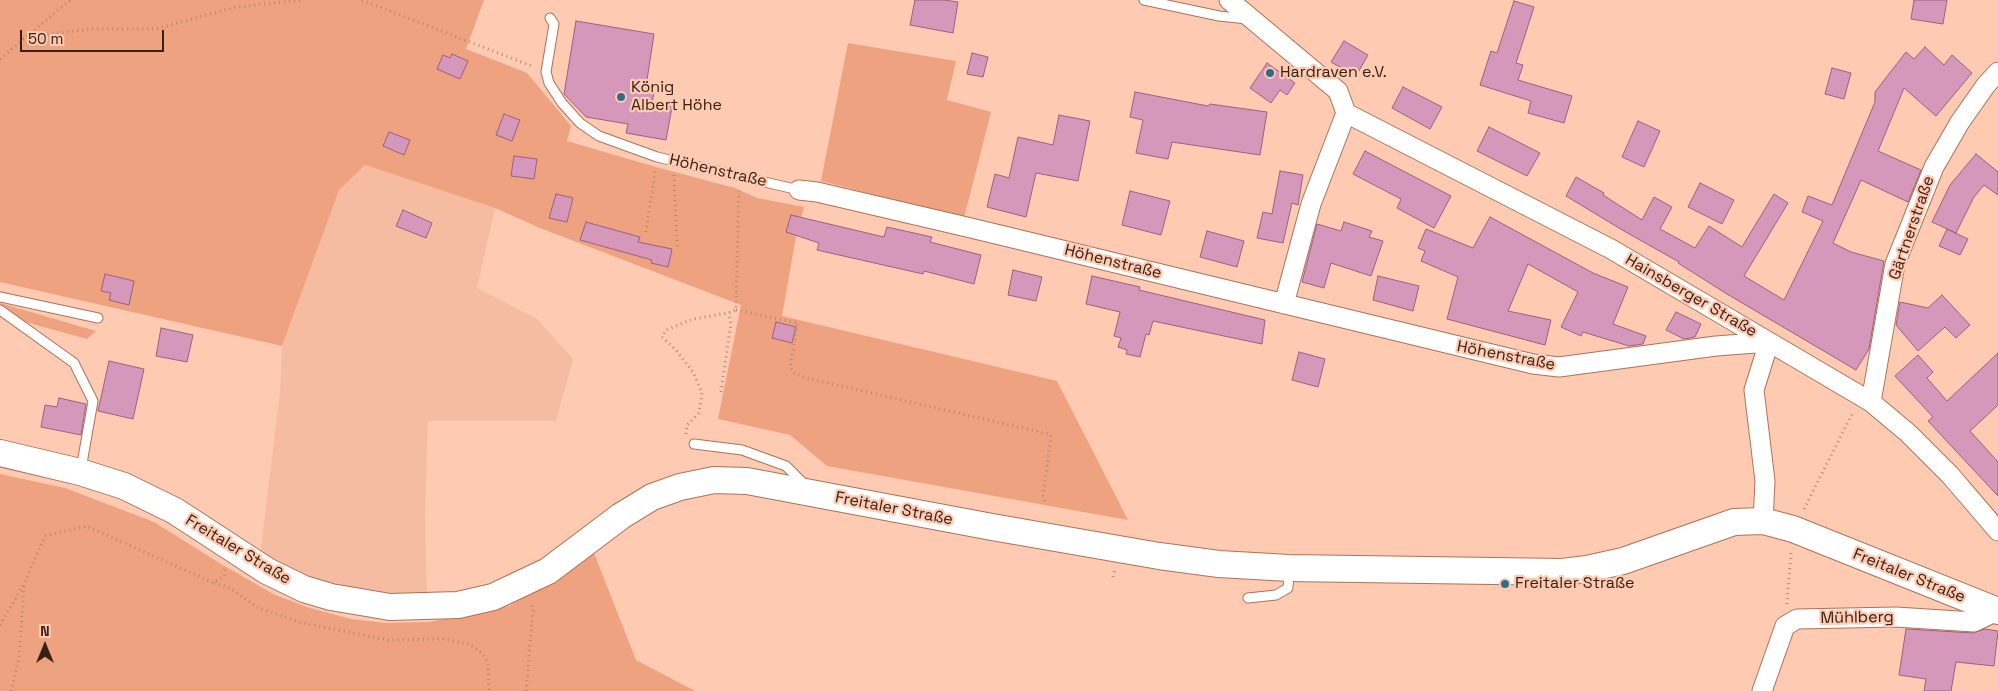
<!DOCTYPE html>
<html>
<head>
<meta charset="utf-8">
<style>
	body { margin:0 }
	#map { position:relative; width:1998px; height:691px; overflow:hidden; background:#fecab2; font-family:"Space Grotesk",sans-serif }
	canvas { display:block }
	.north { position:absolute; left:20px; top:621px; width:50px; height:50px; -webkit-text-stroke:4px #fecab2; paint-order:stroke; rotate:0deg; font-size:14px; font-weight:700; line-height:20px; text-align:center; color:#382015 }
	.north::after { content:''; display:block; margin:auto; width:18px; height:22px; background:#382015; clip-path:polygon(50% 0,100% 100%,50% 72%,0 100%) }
	.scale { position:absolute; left:20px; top:30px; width:144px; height:22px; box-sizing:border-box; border:2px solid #382015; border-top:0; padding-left:6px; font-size:15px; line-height:18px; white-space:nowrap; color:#382015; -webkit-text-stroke:4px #fecab2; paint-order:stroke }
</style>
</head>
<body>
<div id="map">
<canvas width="1998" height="691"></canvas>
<div class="north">N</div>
<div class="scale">50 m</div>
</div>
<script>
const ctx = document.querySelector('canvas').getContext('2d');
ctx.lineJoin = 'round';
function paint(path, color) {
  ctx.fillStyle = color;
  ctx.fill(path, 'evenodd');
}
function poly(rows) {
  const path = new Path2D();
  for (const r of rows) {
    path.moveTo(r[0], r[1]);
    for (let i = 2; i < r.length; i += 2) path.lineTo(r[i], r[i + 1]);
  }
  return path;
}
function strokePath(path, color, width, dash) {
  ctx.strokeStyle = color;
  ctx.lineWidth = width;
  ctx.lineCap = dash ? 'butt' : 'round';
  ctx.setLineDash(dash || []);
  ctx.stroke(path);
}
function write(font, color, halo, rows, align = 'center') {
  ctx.font = font + ' "Space Grotesk",sans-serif';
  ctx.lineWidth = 4.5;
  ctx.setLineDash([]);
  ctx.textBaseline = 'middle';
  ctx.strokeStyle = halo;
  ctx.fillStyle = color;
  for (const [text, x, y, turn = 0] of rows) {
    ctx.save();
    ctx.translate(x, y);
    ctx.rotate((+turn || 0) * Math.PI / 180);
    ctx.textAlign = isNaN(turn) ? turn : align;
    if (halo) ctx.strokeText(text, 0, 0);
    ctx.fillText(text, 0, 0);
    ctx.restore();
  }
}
paint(poly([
	[365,165,495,208,477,288,537,319,573,359,556,421,428,421,425,514,427,597,391,598,323,585,260,556,280,393,282,346,339,189]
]), '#f5bca2');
paint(poly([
	[0,0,484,0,466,49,527,73,571,126,567,141,656,167,735,188,757,198,804,207,796,236,782,316,1057,381,1128,520,827,466,790,435,718,419,741,305,540,228,495,208,365,165,339,190,282,346,0,282],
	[848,43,956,61,947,100,991,112,964,218,821,181],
	[0,303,96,331,87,339,0,315],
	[0,474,65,488,154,522,221,564,275,595,310,608,351,619,385,623,429,622,509,606,594,553,636,660,695,691,0,691]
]), '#eea280');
const building = poly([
	[915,0,944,0,958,2,953,33,910,25,915,0],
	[1914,0,1947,0,1943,24,1911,19,1914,0],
	[1514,1,1534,7,1516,63,1523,65,1518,80,1572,96,1564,123,1528,113,1531,101,1480,85,1491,51,1497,53,1514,1],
	[576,21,654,34,647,80,654,92,652,104,672,107,666,140,626,133,628,124,586,117,564,94,576,21],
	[1344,41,1368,55,1356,76,1331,62,1344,41],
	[1925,47,1944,65,1952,55,1972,73,1936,116,1904,88,1878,151,1921,170,1908,202,1861,180,1833,243,1851,252,1884,261,1869,349,1856,370,1727,294,1678,263,1679,262,1624,231,1566,196,1576,177,1604,193,1603,195,1642,220,1654,197,1672,207,1660,229,1695,248,1709,226,1742,247,1774,194,1788,203,1744,276,1784,300,1823,221,1802,212,1808,196,1832,205,1875,102,1875,92,1906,52,1914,59,1925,47],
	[972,53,988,57,983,77,967,74,972,53],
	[452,54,468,61,460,79,437,69,443,55,450,58,452,54],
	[1267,63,1295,83,1287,95,1280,90,1271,103,1250,88,1267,63],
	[1832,68,1851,73,1844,99,1825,94,1832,68],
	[1403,87,1442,107,1430,129,1392,108,1403,87],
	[1135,92,1208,106,1210,104,1267,112,1260,155,1172,142,1168,159,1136,153,1143,120,1130,117,1135,92],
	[504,114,520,120,512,141,496,135,504,114],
	[1059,115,1090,121,1078,181,1036,173,1026,217,987,207,995,174,1009,178,1018,137,1053,145,1059,115],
	[1638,121,1660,131,1644,167,1622,157,1638,121],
	[1489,127,1540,153,1527,176,1477,151,1489,127],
	[389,132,410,140,404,155,383,146,389,132],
	[1365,151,1451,196,1434,228,1397,208,1401,199,1353,174,1365,151],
	[1976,154,1998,172,1998,195,1984,185,1974,197,1956,233,1932,222,1950,185,1976,154],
	[514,156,537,159,534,179,511,176,514,156],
	[1280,171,1303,175,1298,205,1292,203,1283,243,1257,238,1263,212,1272,214,1280,171],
	[1700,183,1734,200,1722,224,1688,207,1700,183],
	[1130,191,1170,201,1161,235,1122,225,1130,191],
	[556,194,573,198,567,222,549,218,556,194],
	[403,210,432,223,426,238,396,226,403,210],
	[791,215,884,237,887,227,932,237,930,242,981,255,974,284,924,271,923,274,817,250,819,243,786,232,791,215],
	[1490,217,1593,273,1628,287,1613,324,1646,336,1643,344,1629,346,1583,332,1581,336,1561,327,1578,292,1528,264,1508,311,1551,320,1545,345,1447,319,1458,277,1421,261,1425,251,1418,248,1426,229,1473,248,1490,217],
	[586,222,640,237,638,242,672,249,668,267,651,263,652,260,580,240,586,222],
	[1344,222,1372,231,1369,237,1383,241,1371,276,1331,263,1324,288,1302,282,1317,224,1341,231,1344,222],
	[1947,229,1968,239,1960,255,1939,246,1947,229],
	[1207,231,1244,241,1237,267,1200,257,1207,231],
	[1013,270,1042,277,1036,301,1008,295,1013,270],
	[105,274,134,281,129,305,109,300,111,293,101,291,105,274],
	[1092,276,1140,287,1139,290,1265,320,1262,344,1153,321,1149,335,1146,334,1140,357,1126,354,1127,350,1118,347,1121,338,1114,336,1120,312,1086,304,1092,276],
	[1378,276,1419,286,1413,311,1373,300,1378,276],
	[1942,295,1970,325,1956,338,1945,327,1918,351,1896,325,1900,302,1928,308,1942,295],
	[1676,312,1701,324,1695,337,1684,339,1666,330,1676,312],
	[776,322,796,327,792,343,772,338,776,322],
	[161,328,193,335,187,362,156,356,161,328],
	[1299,352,1325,359,1318,387,1292,380,1299,352],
	[1998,353,1998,405,1970,431,1998,462,1998,496,1928,421,1933,417,1895,376,1918,355,1933,372,1927,378,1947,401,1998,353],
	[109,361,144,369,133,419,98,411,109,361],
	[59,398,86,404,81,435,41,427,45,405,57,407,59,398],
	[1906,629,1973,633,1985,629,1998,631,1994,666,1956,662,1951,691,1924,691,1926,679,1899,675,1906,629]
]);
paint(building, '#d698ba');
strokePath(building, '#9a6181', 1);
const lane = poly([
	[1144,0,1219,16,1247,19],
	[550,18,554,24,546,72,549,83,562,103,580,123,599,136,657,157,799,190],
	[0,297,98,318],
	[0,310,74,363,93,401,81,469],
	[694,444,742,450,786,466,805,485],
	[1248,598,1276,595,1288,588,1289,571]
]);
const street = poly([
	[1229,0,1338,91,1346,113,1311,204,1284,304],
	[1346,113,1611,249,1871,402,1908,433,1950,475,1998,531],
	[799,190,817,192,971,228,1533,364,1559,367,1716,346,1769,342],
	[1871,402,1895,264,1934,167,1960,122,1986,85,1998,72],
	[1763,521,1765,481,1754,390,1769,342],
	[1762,691,1785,626,1797,619,1896,617,1974,622,1997,611]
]);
const secondary = poly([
	[0,453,80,472,124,486,175,511,267,571,304,589,331,597,390,607,458,605,493,597,548,571,621,516,652,497,680,487,714,480,747,481,992,527,1159,556,1219,564,1289,568,1562,572,1587,569,1623,561,1734,522,1763,521,1793,529,1998,611]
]);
strokePath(lane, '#ae7257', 11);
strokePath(street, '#ae7257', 21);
strokePath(secondary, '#ae7257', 28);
strokePath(poly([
	[362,0,534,67],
	[23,39,39,35,94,29,155,29,236,7,304,0],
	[0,59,70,0],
	[674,175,677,247],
	[646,232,655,171],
	[736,310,798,323,790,367,794,373,806,378,1049,434,1051,437,1043,496,1045,502],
	[721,392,731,323,728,313],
	[686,434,687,425,699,413,702,393,693,372,676,350,662,337,666,330,693,319,728,313,736,310,739,190],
	[1804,509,1853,412],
	[1113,577,1115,569],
	[214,583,230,588,257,607,299,622,388,640,443,639,469,644,482,653,488,663,489,691],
	[1787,604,1791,553],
	[0,625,24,584,45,536,86,526,214,583,224,576,225,569],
	[11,691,19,658,24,585],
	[526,691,533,611,531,602]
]), '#b28976', 3, [1, 4]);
strokePath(lane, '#fff', 9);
strokePath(street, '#fff', 19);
strokePath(secondary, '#fff', 26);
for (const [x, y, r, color] of [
	[1270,73,5,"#316e85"],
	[621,97,5,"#316e85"],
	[1505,584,5,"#316e85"]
]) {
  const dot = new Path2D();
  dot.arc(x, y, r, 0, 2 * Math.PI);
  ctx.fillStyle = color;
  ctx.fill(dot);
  strokePath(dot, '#fecab2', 2);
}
write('16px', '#382015', '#fecab2', [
	["Hardraven e.V.",1280,73],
	["König",631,88],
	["Albert Höhe",631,106],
	["Freitaler Straße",1515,584]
], 'left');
write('16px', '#382015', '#fecab2', [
	["Höhenstraße",718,171,13],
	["Gärtnerstraße",1912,228,-71],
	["Höhenstraße",1113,262,14],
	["Hainsberger Straße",1691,296,30],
	["Höhenstraße",1506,356,11],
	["Freitaler Straße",894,509,11],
	["Freitaler Straße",238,550,31],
	["Freitaler Straße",1909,576,22],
	["Mühlberg",1857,618,-1]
]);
</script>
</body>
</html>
